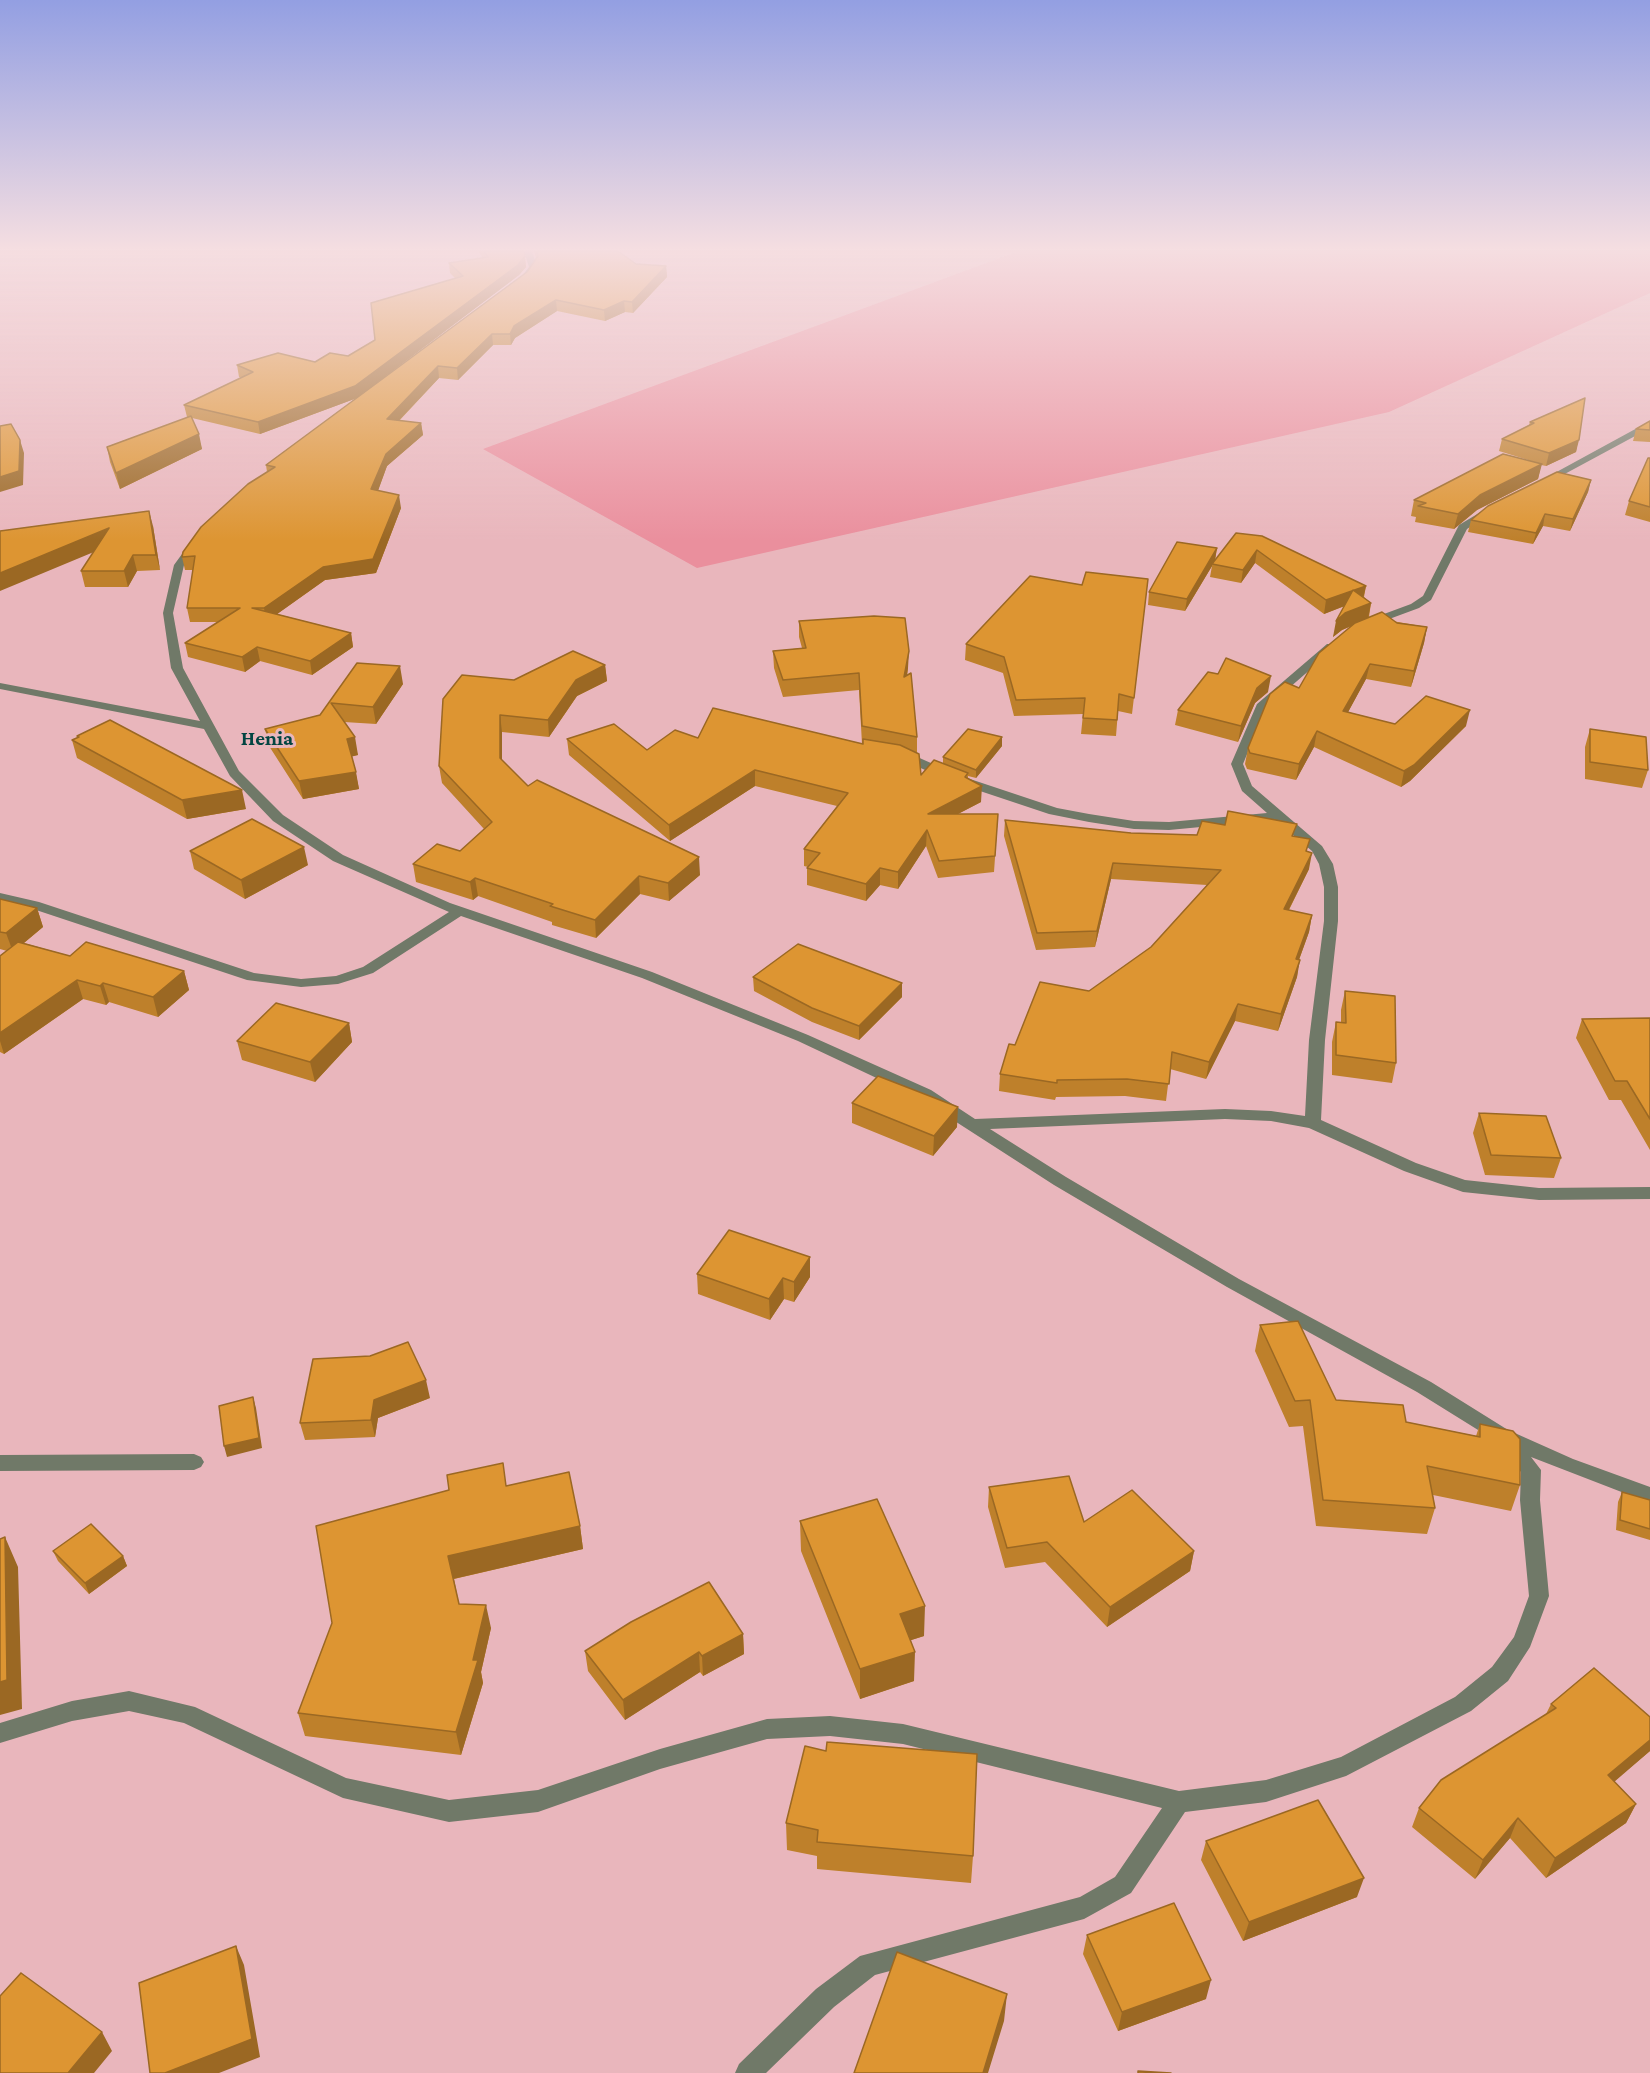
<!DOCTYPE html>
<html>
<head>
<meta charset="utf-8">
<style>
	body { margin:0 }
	canvas { display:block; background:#e9b6bc }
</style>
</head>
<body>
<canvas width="1650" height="2073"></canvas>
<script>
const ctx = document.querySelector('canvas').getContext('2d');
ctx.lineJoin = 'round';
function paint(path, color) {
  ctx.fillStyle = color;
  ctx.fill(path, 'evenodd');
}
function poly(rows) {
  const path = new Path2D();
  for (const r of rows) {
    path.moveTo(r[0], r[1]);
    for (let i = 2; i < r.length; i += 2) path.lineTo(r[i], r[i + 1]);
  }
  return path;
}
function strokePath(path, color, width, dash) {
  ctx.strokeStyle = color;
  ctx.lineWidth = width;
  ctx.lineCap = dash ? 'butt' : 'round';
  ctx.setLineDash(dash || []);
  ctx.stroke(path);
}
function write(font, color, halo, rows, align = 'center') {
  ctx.font = font + ' "Crimson Pro",serif';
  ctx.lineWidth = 6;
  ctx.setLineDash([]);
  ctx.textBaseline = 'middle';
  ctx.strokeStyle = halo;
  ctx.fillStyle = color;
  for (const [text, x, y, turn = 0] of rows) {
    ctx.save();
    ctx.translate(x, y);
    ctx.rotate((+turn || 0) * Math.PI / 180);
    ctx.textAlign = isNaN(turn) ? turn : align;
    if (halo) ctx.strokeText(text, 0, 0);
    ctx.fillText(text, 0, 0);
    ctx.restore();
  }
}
paint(poly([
	[1019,251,1650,251,1650,293,1389,412,697,568,483,449]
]), '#ea8f9d');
paint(poly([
	[524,251,532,251,537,267,522,283,518,281,529,267,524,251],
	[1650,421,1650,428,1548,483,1540,481,1650,421],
	[1484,510,1492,512,1467,529,1431,600,1419,608,1373,625,1365,625,1365,621,1411,604,1423,596,1459,525,1484,510],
	[190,543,199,545,184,565,173,613,183,668,239,771,283,815,343,855,450,903,652,972,808,1035,931,1090,975,1119,1225,1109,1271,1111,1305,1116,1309,1040,1324,921,1324,887,1319,864,1312,851,1275,820,1169,830,1134,829,1089,822,1049,814,950,781,898,758,898,752,906,752,958,775,1057,808,1089,814,1134,821,1169,822,1267,813,1242,791,1231,764,1257,704,1327,644,1335,644,1335,648,1266,708,1243,764,1252,786,1322,846,1333,864,1338,887,1338,921,1325,1040,1321,1120,1416,1163,1465,1180,1539,1188,1650,1187,1650,1199,1539,1200,1463,1192,1404,1171,1309,1128,1271,1121,1225,1119,990,1129,1066,1177,1239,1279,1431,1382,1508,1430,1573,1459,1650,1487,1650,1503,1531,1457,1541,1470,1540,1500,1549,1596,1530,1647,1508,1681,1471,1711,1346,1776,1266,1802,1185,1812,1131,1893,1084,1919,875,1975,834,2007,766,2073,735,2073,739,2064,816,1989,860,1956,1080,1897,1115,1877,1162,1808,903,1744,830,1736,767,1739,660,1769,538,1812,449,1822,343,1798,184,1723,129,1711,72,1721,0,1743,0,1723,72,1701,129,1691,195,1707,346,1778,449,1800,538,1790,660,1749,767,1719,830,1716,903,1724,1179,1791,1266,1780,1341,1757,1455,1697,1492,1667,1514,1637,1529,1596,1520,1500,1521,1472,1501,1449,1499,1443,1417,1392,1227,1287,1054,1185,919,1098,798,1041,642,978,461,916,373,973,338,984,301,987,247,980,30,908,0,901,0,893,39,902,254,973,301,979,336,976,363,967,449,912,333,861,273,821,230,776,204,729,0,689,0,683,200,721,171,668,163,613,174,565,190,543],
	[194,1454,201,1457,204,1462,201,1467,194,1470,0,1471,0,1455,194,1454]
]), '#707968');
paint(poly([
	[478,251,524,251,526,267,519,275,357,398,260,434,192,418,202,449,120,489,110,462,107,447,188,417,187,417,184,405,242,378,239,377,237,365,315,362,348,356,375,340,455,278,450,273,449,263,483,258],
	[534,251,618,251,636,264,666,266,667,277,633,313,625,312,605,321,557,311,515,338,511,345,493,345,458,380,439,378,399,421,421,423,423,435,387,466,378,490,401,508,376,573,325,580,277,614,351,633,353,647,312,675,260,661,245,672,188,657,185,643,218,622,190,622,187,608,193,570,185,570,182,557,267,472,266,465,527,272,536,258],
	[1585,398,1576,452,1546,466,1541,465,1538,479,1477,510,1454,529,1415,522,1416,517,1411,516,1414,500,1528,460,1499,451,1502,439,1529,425,1530,422],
	[1650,421,1650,442,1633,441,1636,429],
	[1650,458,1650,522,1625,515,1629,501],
	[1591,480,1588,492,1570,531,1543,526,1533,544,1468,532,1471,520],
	[153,526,160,570,137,571,128,587,85,587,81,571],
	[1236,533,1366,586,1364,597,1371,603,1369,617,1427,627,1424,643,1411,687,1366,679,1348,712,1395,724,1466,726,1410,781,1401,787,1314,747,1296,780,1247,769,1245,764,1248,748,1351,626,1342,630,1333,637,1344,606,1324,614,1255,563,1241,583,1210,577,1212,566,1185,611,1148,605,1149,592,1217,548,1215,560],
	[1148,579,1132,714,1118,711,1116,736,1081,734,1083,714,1014,716,1003,673,965,660,966,644,1082,585],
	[799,621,908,668,907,676,917,737,917,753,921,775,943,764,943,757,1002,737,1002,746,976,778,968,776,968,778,981,802,958,814,998,814,994,872,938,878,926,846,898,889,880,885,866,901,807,885,807,868,808,867,804,866,804,849,837,806,755,786,670,841,569,755,567,739,647,750,698,738,862,744,859,690,783,697,774,668,773,651,802,648,799,637],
	[357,663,403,684,376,724,344,722,358,755,352,756,359,789,303,799,269,746,265,729,320,715],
	[605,665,607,681,577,696,549,737,502,732,502,760,528,786,700,875,669,901,640,894,596,938,552,925,552,922,478,896,473,900,416,882,413,864,460,851,484,829,442,783,439,766,514,680],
	[1268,692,1255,703,1238,742,1175,725,1178,710],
	[1590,729,1648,770,1642,788,1585,779,1585,747],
	[77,736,246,809,187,819,77,758,72,740,78,738],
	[1005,820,1131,833,1197,835,1295,836,1308,852,1309,869,1289,910,1312,915,1309,932,1299,960,1297,977,1278,1031,1235,1021,1206,1079,1170,1069,1166,1101,1125,1096,1056,1097,1055,1100,999,1091,1000,1074,1015,1045,1151,947,1207,885,1111,879,1095,947,1036,950,1004,836],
	[190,851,308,865,245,899,194,869],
	[0,899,37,908,43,927,24,943,70,956,184,971,189,990,158,1017,109,1002,106,1005,83,999,4,1054,0,1052,0,956,7,951,0,949],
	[753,977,902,997,859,1040,812,1022,754,991],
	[1345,991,1396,1063,1392,1083,1332,1075,1332,1042,1336,1022,1341,1023,1341,1010],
	[1650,1018,1650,1150,1621,1100,1609,1100,1576,1038,1582,1019],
	[349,1023,352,1042,315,1082,242,1060,237,1041],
	[852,1103,957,1127,933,1156,852,1123],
	[1479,1113,1561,1158,1554,1178,1485,1175,1473,1133],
	[810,1257,810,1277,794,1302,784,1299,770,1320,698,1294,697,1274],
	[1260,1325,1336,1400,1406,1422,1476,1436,1480,1424,1520,1485,1511,1511,1433,1495,1435,1508,1427,1534,1316,1526,1303,1426,1289,1427,1255,1351],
	[430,1398,378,1418,375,1437,305,1440,300,1423],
	[507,1486,580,1526,583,1549,454,1579,459,1604,491,1628,481,1672,483,1683,461,1755,305,1736,298,1713],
	[989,1487,1084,1522,1194,1551,1190,1571,1107,1627,1045,1562,1005,1568,988,1507],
	[1622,1492,1650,1500,1650,1540,1616,1530,1618,1502],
	[800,1521,924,1636,911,1640,914,1681,860,1699,801,1551],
	[53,1551,123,1556,127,1566,89,1594,58,1561],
	[743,1634,744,1654,703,1676,700,1672,625,1720,588,1671,585,1651],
	[1551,1704,1650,1717,1650,1751,1614,1781,1636,1804,1626,1823,1546,1878,1510,1838,1475,1879,1412,1827,1419,1808,1546,1714],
	[786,1823,973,1856,971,1883,817,1869,817,1856,787,1850],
	[1206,1841,1357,1897,1243,1941,1201,1860],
	[1087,1935,1206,1999,1118,2031,1083,1954]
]), '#be802b');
paint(poly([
	[525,256,526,267,519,275,357,398,260,434,258,422],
	[666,266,667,277,633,313,632,302],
	[556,300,557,311,515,338,511,345,510,334,514,326],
	[624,301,625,312,605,321,604,310],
	[492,334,493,345,458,380,457,368],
	[438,366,439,378,388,432,387,419],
	[421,423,423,435,387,466,374,502,371,489,386,454],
	[199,434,202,449,120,489,116,473],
	[20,440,24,453,23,485,0,492,0,477],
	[1579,440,1576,452,1546,466,1549,453],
	[1542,464,1538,479,1477,510,1454,529,1458,514,1480,495],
	[1591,480,1588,492,1570,531,1573,519],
	[399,495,401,508,376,573,325,580,266,622,264,608],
	[149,511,153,526,160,570,156,555],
	[1545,514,1543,526,1533,544,1536,533],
	[109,528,113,544,0,591,0,573],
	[1217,548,1215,560,1212,564,1212,566,1185,611,1187,599],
	[1257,550,1255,563,1241,583,1243,570],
	[133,555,137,571,128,587,124,571],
	[1366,586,1363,599,1324,614,1326,600],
	[1371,603,1368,619,1342,630,1333,637,1336,621,1345,613],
	[1427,627,1424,643,1411,687,1414,671],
	[351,633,353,647,312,675,310,661],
	[257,647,260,661,245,672,242,657],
	[909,651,908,668,904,695,904,677],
	[1370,664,1366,679,1340,727,1343,711],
	[605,665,607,681,577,696,549,737,548,720,576,680],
	[400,666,403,684,376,724,373,707],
	[1271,676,1268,692,1255,703,1238,742,1241,726,1257,688],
	[1470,710,1466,726,1410,781,1401,787,1404,771],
	[500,715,502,732,502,775,500,758],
	[1317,731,1314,747,1296,780,1299,764],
	[355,737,358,755,350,757,347,739],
	[1002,737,1002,746,976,778,976,770],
	[755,770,755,786,670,841,669,825],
	[356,772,359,789,303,799,299,781],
	[982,786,981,802,927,830,928,814],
	[242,790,246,809,187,819,182,800],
	[927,830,926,846,898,889,898,872],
	[304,847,308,865,245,899,241,880],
	[1312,853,1309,869,1281,925,1284,909],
	[699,857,700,875,669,901,668,883],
	[1113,863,1111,879,1095,947,1097,931],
	[880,868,880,885,866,901,866,884],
	[639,876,640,894,596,938,595,920],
	[475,878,478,896,473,900,470,882],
	[37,908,43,927,13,952,6,933],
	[1312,915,1309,932,1293,976,1296,959],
	[1300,960,1297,977,1278,1031,1281,1014],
	[184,971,189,990,158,1017,153,997],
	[77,980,83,999,4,1054,0,1041,0,1033],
	[103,983,109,1002,106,1005,100,986],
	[902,983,902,997,859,1040,859,1026],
	[1238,1004,1235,1021,1206,1079,1209,1062],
	[349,1023,352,1042,315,1082,310,1062],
	[958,1107,957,1127,933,1156,934,1136],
	[810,1257,810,1277,794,1302,794,1282],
	[783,1278,784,1299,770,1320,769,1299],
	[426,1380,430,1398,378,1418,375,1437,371,1420,374,1400],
	[253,1397,256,1408,262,1448,227,1457,224,1446],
	[580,1526,583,1549,453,1579,448,1556],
	[5,1537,18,1567,22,1709,0,1715,0,1682],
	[1194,1551,1190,1571,1107,1627,1110,1607],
	[123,1556,127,1566,89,1594,85,1583],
	[486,1605,491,1628,481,1672,483,1683,461,1755,456,1732],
	[925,1606,924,1636,899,1644,900,1614],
	[743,1634,744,1654,703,1676,702,1656],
	[699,1652,700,1672,625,1720,623,1700],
	[915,1652,914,1681,860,1699,860,1669],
	[1650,1740,1650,1751,1599,1795,1608,1775],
	[1636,1804,1626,1823,1546,1878,1555,1858],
	[1518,1818,1510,1838,1475,1879,1483,1860],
	[1364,1878,1357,1897,1243,1941,1249,1922],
	[236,1946,244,1965,260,2057,219,2073,165,2073],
	[1211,1980,1206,1999,1118,2031,1122,2012],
	[1007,1994,1004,2021,988,2073,983,2073],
	[102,2032,112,2051,94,2073,68,2073]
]), '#9b6823');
const building = poly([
	[484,251,524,251,525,256,518,265,355,386,258,422,184,405,253,372,237,365,278,353,315,362,330,353,348,356,375,340,371,303,463,276,449,263,488,257,484,251],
	[537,251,618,251,636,264,666,266,632,302,624,301,604,310,556,300,514,326,510,334,492,334,457,368,438,366,387,419,421,423,386,454,371,489,399,495,373,559,323,567,264,608,252,608,351,633,310,661,257,647,242,657,185,643,240,608,187,608,195,556,182,557,183,552,201,527,248,484,275,467,266,465,527,272,538,256,537,251],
	[1585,398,1579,440,1549,453,1502,439,1534,423,1530,422,1585,398],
	[191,416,199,434,116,473,107,447,191,416],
	[1650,421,1650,430,1636,429,1650,421],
	[11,424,20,440,19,471,0,477,0,426,11,424],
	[1503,454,1542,464,1480,495,1458,514,1418,506,1426,503,1414,500,1503,454],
	[1648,458,1650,458,1650,507,1629,501,1648,458],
	[1557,472,1591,480,1573,519,1545,514,1536,533,1471,520,1488,506,1557,472],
	[149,511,156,555,133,555,124,571,81,571,109,528,0,573,0,531,149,511],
	[1236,533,1262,536,1366,586,1326,600,1257,550,1243,570,1212,564,1236,533],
	[1177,542,1217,548,1187,599,1149,592,1177,542],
	[1086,572,1148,579,1134,698,1119,694,1117,720,1083,718,1085,698,1016,700,1004,657,966,644,1030,576,1082,585,1086,572],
	[1353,590,1371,603,1345,613,1336,621,1353,590],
	[1382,612,1397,623,1427,627,1414,671,1370,664,1343,711,1395,724,1426,696,1470,710,1414,765,1404,771,1317,731,1299,764,1250,753,1248,748,1270,694,1285,682,1299,688,1319,653,1355,623,1382,612],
	[874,616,905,618,909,651,904,677,911,673,917,737,862,726,859,673,783,680,773,651,806,648,799,621,874,616],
	[573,651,605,665,576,680,548,720,500,715,500,758,528,786,537,780,699,857,668,883,639,876,595,920,550,906,553,904,475,878,470,882,413,864,437,844,460,851,492,822,439,766,443,699,462,675,514,680,573,651],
	[1226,658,1271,676,1257,688,1241,726,1178,710,1208,672,1218,674,1226,658],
	[357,663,400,666,373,707,331,703,355,737,347,739,356,772,299,781,265,729,320,715,357,663],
	[713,708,863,744,863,739,900,745,919,754,921,775,934,760,968,773,965,777,982,786,928,814,998,814,995,856,939,861,927,830,898,872,880,868,866,884,807,868,820,853,804,849,848,793,755,770,669,825,567,739,614,724,647,750,675,730,698,738,713,708],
	[110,720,242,790,182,800,72,740,79,737,77,736,110,720],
	[968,729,1002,737,976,770,943,757,968,729],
	[1590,729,1646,737,1648,770,1590,762,1590,729],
	[1228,811,1297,824,1292,836,1310,839,1306,851,1312,853,1284,909,1312,915,1296,959,1300,960,1281,1014,1238,1004,1209,1062,1172,1052,1169,1084,1127,1079,1057,1080,1057,1083,1000,1074,1009,1044,1015,1045,1040,982,1089,991,1151,947,1221,870,1113,863,1097,931,1037,933,1005,820,1131,833,1197,835,1202,821,1225,825,1228,811],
	[252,819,304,847,241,880,190,851,252,819],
	[0,899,37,908,6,933,0,932,0,899],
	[18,942,70,956,86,942,184,971,153,997,103,983,100,986,77,980,0,1033,0,956,18,942],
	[798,944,902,983,859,1026,812,1008,753,977,798,944],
	[1345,991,1395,996,1396,1063,1336,1055,1336,1022,1346,1023,1345,991],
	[276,1003,349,1023,310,1062,237,1041,276,1003],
	[1650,1018,1650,1119,1627,1081,1615,1081,1582,1019,1650,1018],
	[878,1076,958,1107,934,1136,852,1103,878,1076],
	[1479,1113,1546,1116,1561,1158,1491,1155,1479,1113],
	[729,1230,810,1257,794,1282,783,1278,769,1299,697,1274,729,1230],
	[1298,1321,1336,1400,1403,1405,1406,1422,1480,1437,1480,1424,1513,1431,1520,1439,1520,1485,1427,1466,1435,1508,1323,1500,1310,1400,1295,1401,1260,1325,1298,1321],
	[408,1342,426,1380,374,1400,371,1420,300,1423,313,1359,370,1356,408,1342],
	[253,1397,259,1438,224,1446,219,1406,253,1397],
	[503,1463,506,1486,569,1472,580,1526,448,1556,459,1604,486,1605,473,1660,478,1660,456,1732,298,1713,332,1623,316,1526,449,1490,447,1475,503,1463],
	[1069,1476,1084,1522,1132,1490,1194,1551,1110,1607,1047,1542,1007,1548,989,1487,1069,1476],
	[1622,1492,1650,1500,1650,1529,1620,1520,1622,1492],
	[877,1499,925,1606,900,1614,915,1652,860,1669,800,1521,877,1499],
	[91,1524,123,1556,85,1583,53,1551,91,1524],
	[5,1537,7,1680,0,1682,0,1539,5,1537],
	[709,1582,743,1634,702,1656,699,1652,623,1700,585,1651,631,1622,709,1582],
	[1594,1668,1650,1717,1650,1740,1608,1775,1636,1804,1555,1858,1518,1818,1483,1860,1419,1808,1441,1780,1556,1708,1551,1704,1594,1668],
	[827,1742,977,1754,973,1856,817,1842,818,1830,786,1823,805,1746,826,1751,827,1742],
	[1318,1800,1364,1878,1249,1922,1206,1841,1318,1800],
	[1174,1903,1211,1980,1122,2012,1087,1935,1174,1903],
	[236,1946,252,2039,165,2073,150,2073,139,1983,236,1946],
	[897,1952,1007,1994,983,2073,854,2073,897,1952],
	[21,1973,102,2032,68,2073,0,2073,0,1996,21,1973],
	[1138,2071,1171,2073,1138,2073,1138,2071]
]);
paint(building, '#dd9532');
strokePath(building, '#9b6823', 1.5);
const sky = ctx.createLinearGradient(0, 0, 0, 541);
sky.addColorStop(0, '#939fe2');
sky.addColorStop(0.46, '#f5dee1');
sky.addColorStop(1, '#f5dee100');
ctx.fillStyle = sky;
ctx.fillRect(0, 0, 1650, 541);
write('bold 21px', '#024542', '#e9b6bc', [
	["Henia",267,739]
]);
</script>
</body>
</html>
